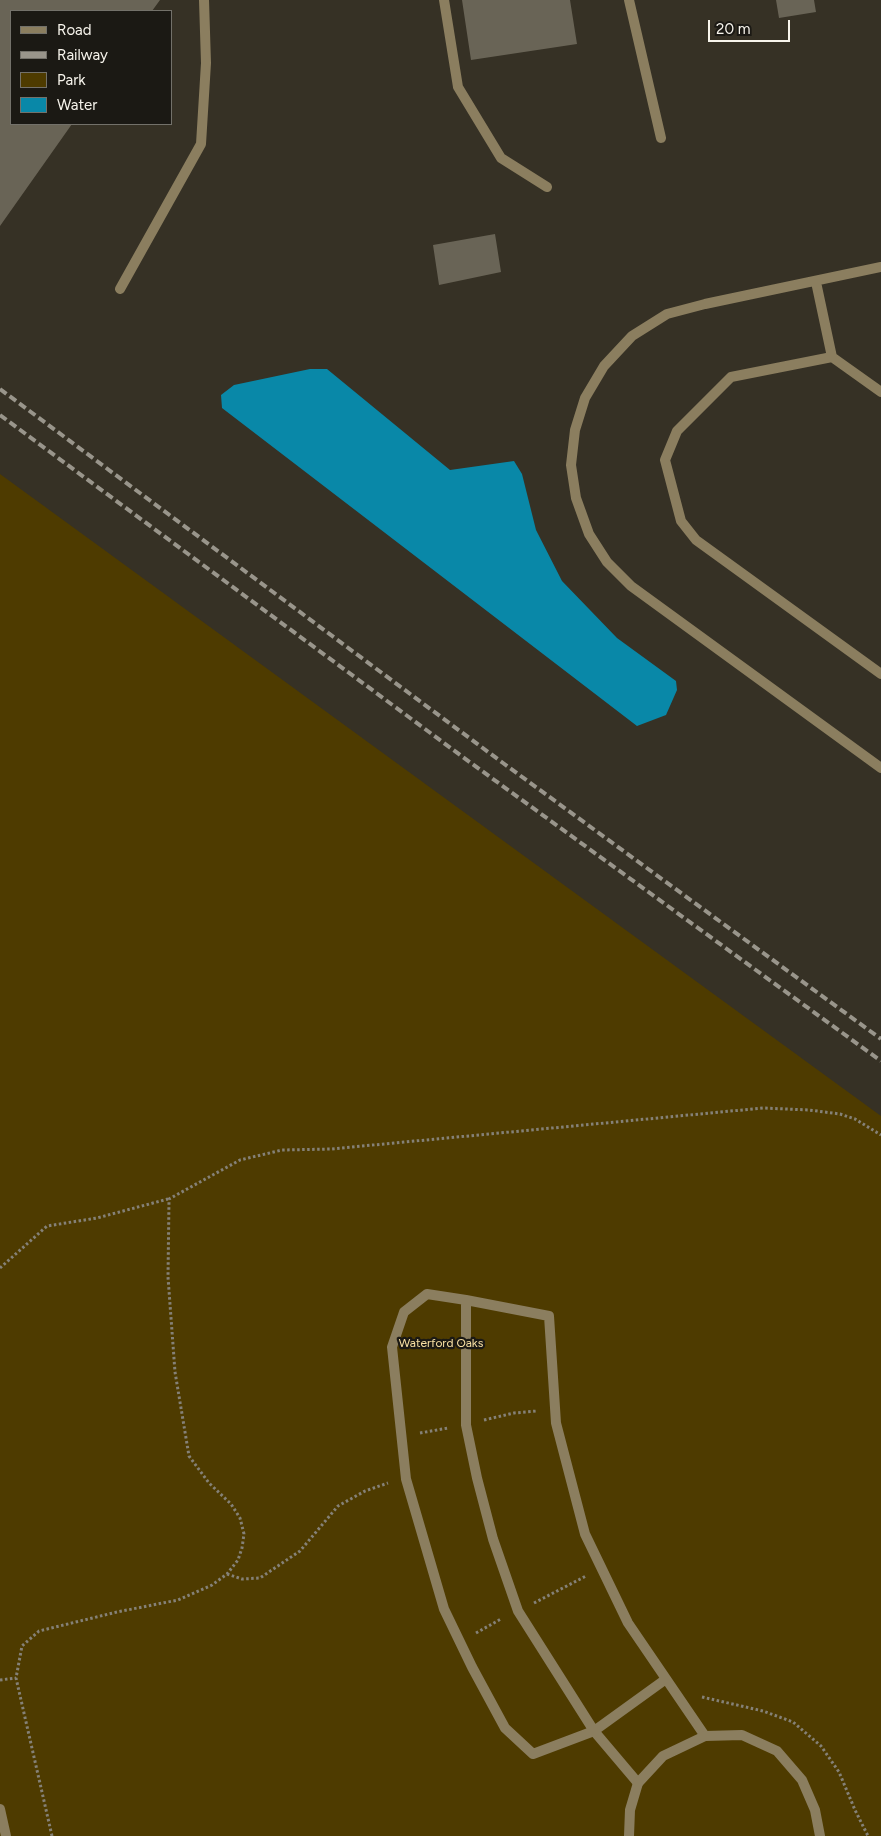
<!DOCTYPE html>
<html>
<head>
<meta charset="utf-8">
<style>
	body { margin:0 }
	#map { position:relative; width:881px; height:1836px; overflow:hidden; background:#363125; font-family:Figtree,sans-serif }
	canvas { display:block }
	.legend { position:absolute; left:10px; top:10px; width:162px; height:115px; box-sizing:border-box; background:#1b1914; border:1px solid #73716a; margin:0; padding:6px 9px; list-style:none; font-size:15px; color:#f7f4ec }
	.legend li { display:flex; align-items:center; gap:10px; height:25px }
	.legend b { width:25px; border:1px solid #73716a }
	.scale { position:absolute; left:708px; top:20px; width:82px; height:22px; box-sizing:border-box; border:2px solid #f7f4ec; border-top:0; padding-left:6px; font-size:15px; line-height:18px; white-space:nowrap; color:#f7f4ec; -webkit-text-stroke:4px #1b1914; paint-order:stroke }
</style>
</head>
<body>
<div id="map">
<canvas width="881" height="1836"></canvas>
<ul class="legend">
<li><b style="height:6px;background:#8b7e5f"></b>Road</li>
<li><b style="height:6px;background:#99958b"></b>Railway</li>
<li><b style="height:14px;background:#4e3b00"></b>Park</li>
<li><b style="height:14px;background:#0988a8"></b>Water</li>
</ul>
<div class="scale">20 m</div>
</div>
<script>
const ctx = document.querySelector('canvas').getContext('2d');
ctx.lineJoin = 'round';
function paint(path, color) {
  ctx.fillStyle = color;
  ctx.fill(path, 'evenodd');
}
function poly(rows) {
  const path = new Path2D();
  for (const r of rows) {
    path.moveTo(r[0], r[1]);
    for (let i = 2; i < r.length; i += 2) path.lineTo(r[i], r[i + 1]);
  }
  return path;
}
function strokePath(path, color, width, dash) {
  ctx.strokeStyle = color;
  ctx.lineWidth = width;
  ctx.lineCap = dash ? 'butt' : 'round';
  ctx.setLineDash(dash || []);
  ctx.stroke(path);
}
function write(font, color, halo, rows, align = 'center') {
  ctx.font = font + ' Figtree,sans-serif';
  ctx.lineWidth = 4.5;
  ctx.setLineDash([]);
  ctx.textBaseline = 'middle';
  ctx.strokeStyle = halo;
  ctx.fillStyle = color;
  for (const [text, x, y, turn = 0] of rows) {
    ctx.save();
    ctx.translate(x, y);
    ctx.rotate((+turn || 0) * Math.PI / 180);
    ctx.textAlign = isNaN(turn) ? turn : align;
    if (halo) ctx.strokeText(text, 0, 0);
    ctx.fillText(text, 0, 0);
    ctx.restore();
  }
}
paint(poly([
	[0,474,881,1116,881,1836,0,1836]
]), '#4e3b00');
paint(poly([
	[310,369,327,369,450,470,514,461,522,474,536,530,562,581,617,638,676,681,677,690,666,715,637,726,222,408,221,395,234,385]
]), '#0988a8');
paint(poly([
	[0,0,160,0,152,11,11,11,11,124,72,124,0,226],
	[462,0,570,0,577,44,471,60],
	[776,0,814,0,816,12,779,18],
	[495,234,501,272,439,285,433,245]
]), '#696456');
strokePath(poly([
	[0,1268,47,1226,97,1218,168,1199],
	[484,1420,514,1413,537,1411],
	[420,1433,448,1428],
	[227,1574,242,1579,260,1578,300,1551,338,1506,365,1491,388,1483],
	[534,1603,586,1576],
	[476,1633,501,1619],
	[0,1680,16,1678],
	[702,1697,763,1711,793,1722,821,1746,839,1772,855,1810,868,1836],
	[52,1836,16,1678,22,1646,39,1631,117,1612,178,1600,212,1585,227,1574,238,1560,242,1548,244,1534,240,1518,231,1504,209,1483,189,1456,175,1372,168,1277,169,1199,240,1160,282,1150,331,1149,763,1108,809,1110,840,1114,855,1119,881,1135]
]), '#858177', 3, [2.5, 2.5]);
strokePath(poly([
	[444,0,458,87,501,158,547,187],
	[629,0,661,138],
	[881,267,705,304,667,314,632,336,604,366,585,398,575,430,571,465,576,498,589,534,607,562,631,586,881,768],
	[816,282,832,357,881,392],
	[120,289,201,144,206,63,204,0],
	[832,357,731,377,677,431,665,460,681,521,696,540,881,674],
	[466,1300,427,1294,404,1312,392,1347,406,1479,444,1609,472,1667,505,1728,533,1754,594,1731,666,1679],
	[638,1783,594,1731,518,1611,493,1539,477,1478,466,1425,466,1300,549,1316,556,1423,585,1534,628,1623,705,1736],
	[0,1809,6,1836]
]), '#8b7e5f', 10);
strokePath(poly([
	[629,1836,630,1810,638,1783,663,1756,705,1736,742,1735,777,1751,802,1780,815,1810,820,1836]
]), '#8b7e5f', 10);
strokePath(poly([
	[0,389,503,763,881,1039],
	[0,415,471,763,881,1061]
]), '#99958b', 4, [8, 4]);
write('12px', '#f8e0a3', '#1b1914', [
	["Waterford Oaks",441,1343]
]);
</script>
</body>
</html>
